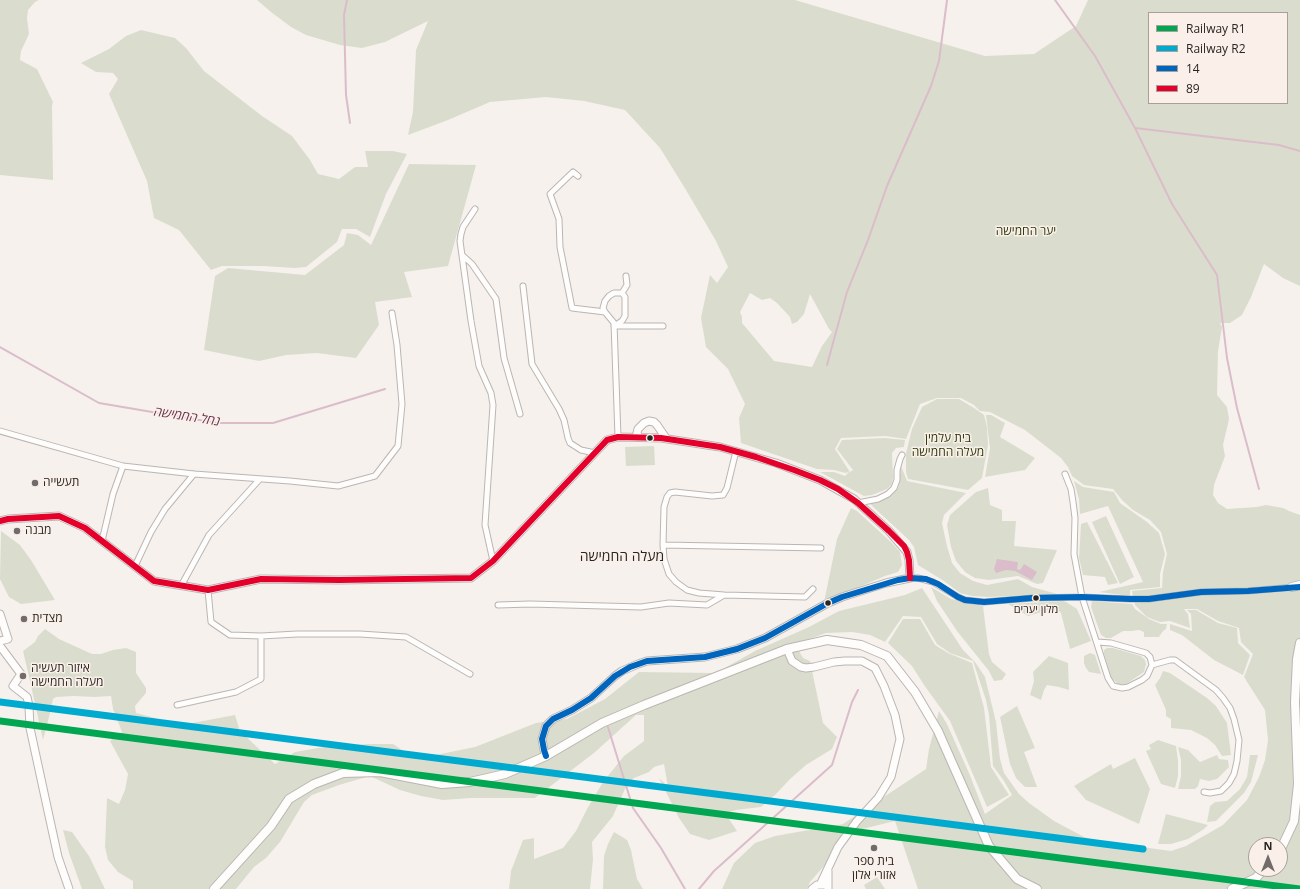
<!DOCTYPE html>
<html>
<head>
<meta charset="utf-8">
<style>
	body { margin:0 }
	#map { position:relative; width:1300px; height:889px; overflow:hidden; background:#f6f1ed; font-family:"Open Sans",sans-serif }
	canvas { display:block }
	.legend { position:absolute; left:1148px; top:12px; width:140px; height:92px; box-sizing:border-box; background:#faf0e9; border:1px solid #a69f9a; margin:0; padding:5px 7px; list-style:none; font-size:12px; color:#292523 }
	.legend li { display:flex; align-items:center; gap:8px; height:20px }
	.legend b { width:20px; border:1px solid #a69f9a }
	.north { position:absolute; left:1248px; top:837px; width:40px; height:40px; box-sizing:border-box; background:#faf0e9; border:1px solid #a69f9a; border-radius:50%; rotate:0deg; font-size:11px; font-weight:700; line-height:16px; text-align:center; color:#292523 }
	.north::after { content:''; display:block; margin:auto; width:14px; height:18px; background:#716c6a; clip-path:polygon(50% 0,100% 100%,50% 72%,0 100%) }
</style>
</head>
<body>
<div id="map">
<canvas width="1300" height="889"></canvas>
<ul class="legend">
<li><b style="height:5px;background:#00a651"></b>Railway R1</li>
<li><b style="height:5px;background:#00a9ce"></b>Railway R2</li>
<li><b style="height:5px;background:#0065bd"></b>14</li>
<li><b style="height:5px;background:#e4002b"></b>89</li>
</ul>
<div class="north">N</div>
</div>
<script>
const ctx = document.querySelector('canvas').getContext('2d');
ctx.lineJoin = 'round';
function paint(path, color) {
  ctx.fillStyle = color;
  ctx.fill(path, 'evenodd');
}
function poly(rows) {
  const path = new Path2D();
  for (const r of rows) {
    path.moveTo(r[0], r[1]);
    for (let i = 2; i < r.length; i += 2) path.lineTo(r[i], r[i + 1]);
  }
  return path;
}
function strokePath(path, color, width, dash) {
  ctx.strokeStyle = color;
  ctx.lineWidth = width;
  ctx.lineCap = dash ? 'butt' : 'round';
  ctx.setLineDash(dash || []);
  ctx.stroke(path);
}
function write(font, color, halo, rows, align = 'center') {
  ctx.font = font + ' "Open Sans","Noto Sans Hebrew",sans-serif';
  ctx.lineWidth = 3;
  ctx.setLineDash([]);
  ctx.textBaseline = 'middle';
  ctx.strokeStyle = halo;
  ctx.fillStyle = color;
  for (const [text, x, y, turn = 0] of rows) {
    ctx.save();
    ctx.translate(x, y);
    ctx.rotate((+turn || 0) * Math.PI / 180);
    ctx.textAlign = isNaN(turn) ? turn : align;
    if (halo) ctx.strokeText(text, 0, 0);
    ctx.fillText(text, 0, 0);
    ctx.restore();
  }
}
paint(poly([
	[0,0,39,0,35,2,28,10,27,18,29,34,21,51,20,60,37,69,53,102,52,106,53,180,0,175],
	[257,0,795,0,985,56,1034,54,1076,26,1088,0,1300,0,1300,286,1283,278,1264,264,1251,297,1242,315,1230,323,1220,323,1222,327,1218,351,1217,395,1227,407,1229,419,1223,445,1225,456,1214,485,1213,495,1218,503,1227,509,1257,507,1266,505,1283,508,1289,511,1300,515,1300,889,918,889,895,821,842,834,824,866,810,882,807,889,722,889,734,863,755,843,775,836,843,824,926,769,929,749,939,711,947,724,969,773,985,814,1012,795,1004,781,993,766,989,715,986,700,973,661,950,653,937,644,921,617,903,616,885,642,870,635,852,632,826,633,795,644,803,658,810,661,823,723,837,737,832,749,806,765,790,779,776,794,761,807,736,810,725,813,737,831,709,840,690,834,679,818,659,778,668,787,664,764,654,767,649,772,634,778,625,789,613,816,592,842,593,859,590,889,509,889,511,871,523,840,534,838,534,859,563,848,576,831,587,809,603,782,624,756,644,741,644,715,636,715,594,753,535,798,471,798,443,800,421,796,400,790,370,776,339,785,312,795,304,802,280,842,266,858,254,867,236,889,133,889,133,881,118,872,108,860,105,847,107,798,119,804,125,790,128,774,110,741,122,732,113,709,111,696,94,697,74,696,56,697,53,699,50,713,43,740,30,681,23,651,35,642,38,636,45,629,59,639,92,654,101,654,113,650,126,648,136,652,136,673,146,688,146,693,135,706,136,713,182,725,235,715,240,731,275,764,295,752,330,746,370,744,393,744,416,759,475,747,536,723,567,719,605,699,639,672,716,673,755,651,809,627,839,611,905,595,922,588,963,650,975,662,985,677,996,722,1000,759,1004,773,1019,794,1029,803,1054,821,1084,837,1105,842,1171,851,1186,846,1223,825,1247,800,1259,777,1265,760,1268,740,1265,710,1244,677,1253,654,1241,642,1239,628,1218,621,1197,609,1184,609,1188,614,1190,628,1170,621,1160,622,1147,617,1135,605,1132,591,1162,588,1163,572,1167,554,1161,532,1150,520,1133,510,1122,500,1113,489,1084,485,1072,476,1068,467,1061,458,1025,430,990,412,980,411,974,405,961,398,937,398,920,404,906,439,885,436,841,438,835,449,850,472,853,470,837,449,842,440,884,438,905,440,904,447,896,448,892,453,893,477,892,484,887,489,872,495,864,496,820,472,834,472,845,476,850,471,846,473,834,470,817,469,741,443,739,418,745,404,728,369,706,347,701,318,710,275,717,283,728,267,716,241,686,190,660,148,625,110,584,101,546,97,490,102,448,120,408,135,413,112,416,50,428,21,385,42,362,48,340,45,306,35,291,27,271,12],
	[1149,13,1287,13,1287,103,1149,103],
	[750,293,762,300,770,298,777,303,790,317,792,324,797,322,804,314,810,294,829,329,832,332,822,346,812,367,774,361,742,323,742,317,740,312],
	[1256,845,1280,845,1280,869,1256,869],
	[141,30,175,38,186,48,204,71,262,116,292,136,310,160,318,174,339,179,355,167,368,167,365,151,393,151,407,154,386,194,370,237,356,229,342,229,337,242,306,267,295,268,263,266,222,266,211,270,179,230,154,218,147,181,109,94,118,79,113,73,96,72,81,63,109,49,126,36],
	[409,164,476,165,448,266,404,272,412,297,375,302,379,325,356,358,317,353,286,355,259,361,204,350,215,276,228,268,305,275,344,245,347,233,358,235,371,245],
	[937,399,959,399,974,408,984,415,987,427,988,445,982,478,968,490,908,479,906,472,906,453,912,429,922,407],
	[986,415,991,415,1005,423,1000,437,1035,458,1025,470,985,477,990,448],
	[654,446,655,465,626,466,625,447],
	[901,466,907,481,966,493,944,515,942,523,947,546,952,563,960,573,973,581,987,585,1018,579,1032,587,1057,594,988,597,972,596,960,593,944,581,918,565,914,547,909,540,869,503,883,499,893,493,899,486],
	[1074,481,1083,487,1114,492,1120,503,1147,522,1159,533,1165,554,1160,574,1160,587,1130,590,1130,596,1099,592,1143,582,1108,506,1080,514,1079,499],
	[988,488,990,505,1002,510,1002,521,1016,521,1014,546,1057,550,1043,583,1037,584,1018,576,989,580,975,578,965,572,956,561,951,547,947,525,950,515,976,492],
	[851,508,857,511,892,543,900,552,902,565,898,572,885,576,824,602,837,539],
	[1106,516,1134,577,1120,584,1092,522],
	[1087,522,1118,583,1108,585,1105,577,1083,575,1079,558,1081,524],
	[1,531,20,545,31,560,55,600,21,604,9,597,0,579],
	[931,587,951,599,983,606,989,654,992,662,1006,674,1002,680,994,681,989,671,957,631,937,601],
	[1063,601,1066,602,1077,609,1091,641,1070,649,1061,613,1056,608,1028,616,1008,604],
	[1092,601,1132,604,1135,609,1149,619,1161,624,1167,624,1166,629,1163,631,1159,637,1144,637,1144,632,1139,630,1131,631,1123,631,1111,638,1106,638,1101,635,1091,607],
	[1187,610,1196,610,1218,623,1237,628,1238,643,1250,655,1243,675,1214,660,1182,635,1170,630,1170,624,1192,631,1191,614],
	[903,619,920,619,935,645,948,653,972,663,984,708,991,767,1009,795,987,807,950,721,924,685,912,666,888,643],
	[1107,648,1113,648,1141,656,1145,660,1146,664,1144,672,1126,684,1118,684,1111,678,1104,654,1104,650],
	[1090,653,1095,655,1101,674,1089,672,1086,668,1084,663,1084,656],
	[1049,656,1068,663,1069,690,1059,687,1047,685,1044,690,1041,700,1030,695,1034,681,1033,672],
	[1163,671,1170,673,1207,698,1216,706,1227,723,1231,755,1222,756,1215,745,1207,738,1191,730,1171,728,1171,719,1166,716,1166,710,1155,685,1160,678],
	[1017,706,1035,748,1024,752,1037,787,1025,787,1016,778,1010,764,1000,717],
	[1158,740,1176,746,1178,761,1178,776,1175,788,1161,784,1146,751,1151,749,1149,745],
	[1178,747,1188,750,1200,762,1217,755,1219,759,1228,760,1229,767,1217,779,1209,781,1200,779,1198,786,1195,789,1178,789,1181,776,1181,760],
	[1250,755,1258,755,1251,782,1244,793,1216,821,1207,822,1210,806,1215,802,1227,801,1240,789,1247,777],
	[1135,758,1150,789,1139,824,1086,800,1074,786,1111,764,1113,769],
	[1166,814,1208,825,1204,829,1188,839,1171,844,1158,844],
	[63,830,72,832,89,856,105,889,82,889,69,853],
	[614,832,627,840,631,850,637,879,643,889,603,889,604,856,608,844],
	[877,877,885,889,866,889,864,885]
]), '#daddcd');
paint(poly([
	[997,559,1018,562,1017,569,1020,570,1024,564,1037,572,1032,580,1015,571,1006,570,996,573,994,569]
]), '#dbbccb');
strokePath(poly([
	[347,0,344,15,346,95,350,123],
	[1055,0,1095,56,1135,128,1172,204,1217,275,1227,358,1237,408,1259,489],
	[1135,128,1279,145,1300,151],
	[0,347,99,403,217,423,273,423,385,389],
	[827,365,847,292,868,240,887,186,931,86,939,61,947,0],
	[607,724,633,808,661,848,685,889],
	[699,889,714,871,832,765,852,702,858,690]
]), '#dbbccb', 2);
const street = poly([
	[578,176,573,172,550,194,559,219,560,247,572,308,605,312,614,323,618,437],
	[475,209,463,227,461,234,460,241,471,321,479,366,491,393,493,405,485,525,493,561],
	[462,255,472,264,496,299,504,358,520,414],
	[523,286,532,364,559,409,564,420,568,438,570,443,581,450,595,453],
	[622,293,627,285,626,276],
	[605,312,603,308,605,301,609,296,614,293,622,293,625,297,625,316,622,321,614,326],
	[615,326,663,326],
	[0,431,123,466,194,474,290,481,338,486,375,476,398,446,402,404,397,345,392,313],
	[1065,474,1071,489,1073,502,1075,518,1074,554,1082,597,1108,678,1113,686,1122,688,1128,687,1142,680,1147,676,1152,665,1150,657,1146,653,1111,643,1097,642],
	[858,503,878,499,888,494,894,488,897,480,897,470,900,459,902,455],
	[102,541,113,494,123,466],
	[663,545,821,548],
	[135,566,151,532,165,509,194,474],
	[910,578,918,578,933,582,958,597,965,600,984,602,1032,598,1082,597,1130,599,1149,599,1201,592,1248,591,1295,587],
	[181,586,209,535,259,480],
	[208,590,211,622,230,635,261,636,297,634,360,634,406,637,470,674],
	[724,595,805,597,813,589],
	[498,605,530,604,641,607,669,603,707,605,724,595,699,593,687,590,676,582,669,574,664,559,663,545,664,507,667,497,670,493,675,492,712,496,723,495,727,488,736,451],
	[1152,665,1170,660,1175,660,1216,690,1223,698,1230,708,1234,719,1239,740,1237,761,1234,774,1229,783,1221,791,1210,793,1204,792],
	[177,705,236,692,261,679,261,636]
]);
const secondary = poly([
	[639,437,637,433,638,429,644,423,649,421,654,422,657,425,666,438],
	[0,521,8,519,59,516,85,528,154,581,208,590,261,579,339,580,471,578,493,561,607,440,618,437,661,438,720,447,776,463,820,480,854,499,889,531,907,552,909,560,910,578,886,583,842,597,828,603,765,638,737,649,705,657,647,661,638,664,622,671,615,676,591,698,572,710,553,719,546,726,542,739,544,750,546,756],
	[0,614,8,639,0,641],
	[0,646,21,674,13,686,27,697,29,706,30,728,46,802,58,857,69,889],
	[787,649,792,661,801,667,806,668,814,667,834,662,845,661,862,661,875,668,884,686,895,715,900,739,891,777,878,798,857,821,838,847,820,885],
	[828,871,828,889],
	[812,889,817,885,823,885]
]);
const primary = poly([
	[1292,587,1300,585],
	[1280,851,1294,821,1298,784,1295,702,1297,659,1300,643],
	[214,889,271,826,289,799,314,784,343,773,380,772,442,784,470,782,505,774,546,756,602,723,644,705,787,649,827,640,861,645,887,656,915,692,938,731,989,846,1017,879,1037,889],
	[1232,889,1256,878,1264,869]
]);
strokePath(street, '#bab6b3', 7);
strokePath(secondary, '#bab6b3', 9);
strokePath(primary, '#bab6b3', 10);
strokePath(street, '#fefdfc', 5);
strokePath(secondary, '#fefdfc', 7);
strokePath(primary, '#fefdfc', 8);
strokePath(poly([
	[546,756,544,750,542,739,546,726,553,719,572,710,591,698,615,676,630,667,647,661,705,657,737,649,765,638,828,603,842,597,898,580,910,578,926,579,938,584,958,597,965,600,984,602,1032,598,1082,597,1130,599,1149,599,1201,592,1248,591,1300,587]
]), '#0065bd', 6);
strokePath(poly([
	[0,521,8,519,59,516,85,528,154,581,208,590,261,579,339,580,471,578,493,561,607,440,618,437,661,438,720,447,756,457,794,470,820,480,838,489,858,503,889,531,904,546,907,552,909,560,910,578]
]), '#e4002b', 6);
strokePath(poly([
	[0,721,1300,889]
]), '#00a651', 7);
strokePath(poly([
	[0,702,1143,849]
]), '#00a9ce', 7);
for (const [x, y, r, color] of [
	[650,438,3.5,"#292523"],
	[35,483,4,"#716c6a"],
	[17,531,4,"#716c6a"],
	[1036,598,3.5,"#292523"],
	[828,603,3.5,"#292523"],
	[24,619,4,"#716c6a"],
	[23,676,4,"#716c6a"],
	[874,848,4,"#716c6a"]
]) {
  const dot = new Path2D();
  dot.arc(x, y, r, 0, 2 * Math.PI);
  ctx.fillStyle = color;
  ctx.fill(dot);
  strokePath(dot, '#faf0e9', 1.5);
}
write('11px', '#292523', '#faf0e9', [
	["מלון יערים",1036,610]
]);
write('12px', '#2c380a', '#faf0e9', [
	["יער החמישה",1026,232],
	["בית עלמין",948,439],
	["מעלה החמישה",948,453]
]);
write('12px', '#292523', '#faf0e9', [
	["תעשייה",43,483],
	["מבנה",25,531],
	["מצדית",32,619],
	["איזור תעשיה",31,669],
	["מעלה החמישה",31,683],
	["בית ספר",874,862,"center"],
	["אזורי אלון",874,876,"center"]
], 'left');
write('italic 13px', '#683453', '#faf0e9', [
	["נחל החמישה",187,417,9]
]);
write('14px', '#292523', '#faf0e9', [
	["מעלה החמישה",622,557]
]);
</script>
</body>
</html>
